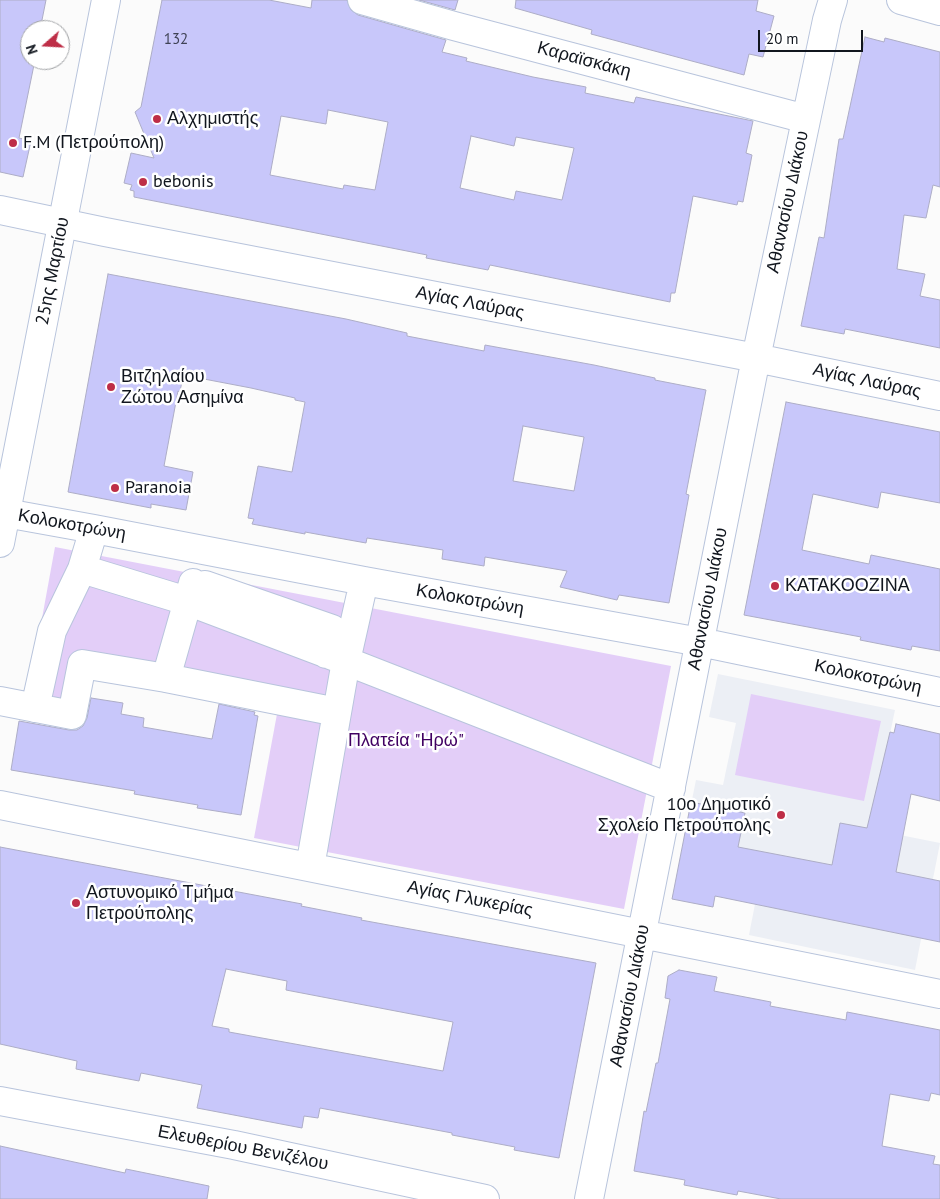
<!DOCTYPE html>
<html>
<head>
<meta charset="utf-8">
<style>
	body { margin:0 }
	#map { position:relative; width:940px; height:1199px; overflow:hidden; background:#fbfbfb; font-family:"PT Sans",sans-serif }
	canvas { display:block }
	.north { position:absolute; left:20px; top:20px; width:50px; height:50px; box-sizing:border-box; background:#fff; border:1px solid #a0a2a5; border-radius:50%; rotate:251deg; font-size:14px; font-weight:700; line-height:20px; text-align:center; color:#11161e }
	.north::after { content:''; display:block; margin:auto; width:18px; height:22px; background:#be2e47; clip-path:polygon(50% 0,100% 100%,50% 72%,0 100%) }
	.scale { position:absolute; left:758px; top:30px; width:105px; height:22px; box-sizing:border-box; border:2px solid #11161e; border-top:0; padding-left:6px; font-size:15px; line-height:18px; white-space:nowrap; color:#11161e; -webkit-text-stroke:4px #fff; paint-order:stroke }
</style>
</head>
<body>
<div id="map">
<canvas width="940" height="1199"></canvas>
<div class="north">N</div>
<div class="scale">20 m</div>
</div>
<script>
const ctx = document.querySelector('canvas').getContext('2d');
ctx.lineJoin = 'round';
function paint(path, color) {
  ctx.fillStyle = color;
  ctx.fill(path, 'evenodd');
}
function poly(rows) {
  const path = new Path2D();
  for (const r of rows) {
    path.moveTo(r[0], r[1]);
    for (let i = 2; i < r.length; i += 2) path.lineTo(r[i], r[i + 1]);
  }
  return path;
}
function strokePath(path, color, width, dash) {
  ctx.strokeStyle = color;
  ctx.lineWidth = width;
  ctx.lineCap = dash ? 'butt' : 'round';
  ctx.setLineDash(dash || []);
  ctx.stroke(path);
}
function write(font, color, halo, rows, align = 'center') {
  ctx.font = font + ' "PT Sans",sans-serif';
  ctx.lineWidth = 5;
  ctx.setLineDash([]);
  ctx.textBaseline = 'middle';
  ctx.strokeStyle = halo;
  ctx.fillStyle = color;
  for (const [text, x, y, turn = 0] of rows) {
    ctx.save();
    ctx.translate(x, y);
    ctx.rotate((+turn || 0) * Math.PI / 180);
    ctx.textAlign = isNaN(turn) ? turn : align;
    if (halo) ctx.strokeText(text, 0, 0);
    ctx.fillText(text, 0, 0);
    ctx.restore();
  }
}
paint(poly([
	[718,674,895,710,870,829,940,843,915,970,749,935,755,904,715,896,713,907,672,899,696,780,723,785,736,723,709,717]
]), '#eceff5');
paint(poly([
	[55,547,671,666,624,909,254,838,277,714,88,676,78,727,24,717],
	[751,694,881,721,864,801,735,775]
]), '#e3cef8');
const building = poly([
	[0,0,46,0,40,30,30,30,30,60,35,60,19,138,31,141,23,177,0,172,0,0],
	[162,0,269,0,311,8,312,0,347,0,351,10,358,15,446,40,442,52,467,58,466,61,533,77,586,87,585,93,634,103,636,97,753,121,746,153,752,155,743,202,738,201,737,205,693,196,675,293,671,293,670,302,490,265,488,270,426,258,427,255,134,197,134,191,130,190,132,185,124,183,131,153,154,158,135,112,141,107,162,0],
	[328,110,388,122,375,190,344,185,343,189,270,175,281,116,326,124,328,110],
	[471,136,514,146,516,137,574,148,562,200,516,191,514,200,460,188,471,136],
	[419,0,458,0,455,10,419,0],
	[516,0,758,0,756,11,774,16,763,57,749,54,744,75,591,34,592,30,515,8,516,0],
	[865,37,884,42,885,38,940,52,940,187,933,185,926,218,904,215,897,269,925,274,920,296,940,300,940,348,845,329,844,334,801,326,819,237,824,238,839,139,843,139,865,37],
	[108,274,346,319,407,333,407,336,484,351,485,345,594,365,655,378,655,380,706,390,686,494,689,495,669,603,619,595,617,600,560,587,567,571,485,557,484,566,442,559,443,550,367,538,366,543,305,532,305,534,252,524,254,519,248,518,258,466,292,472,305,402,295,400,295,398,251,388,183,375,180,392,178,391,164,466,193,472,186,510,151,504,151,508,68,492,108,274],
	[523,426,584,437,574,491,513,481,523,426],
	[786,402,940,432,940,503,881,492,878,508,813,494,802,550,869,564,871,555,940,569,940,651,912,646,911,650,860,640,861,637,744,615,786,402],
	[91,698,123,703,121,714,144,718,143,727,212,739,219,704,255,712,254,715,258,716,241,815,197,808,198,805,134,794,135,791,11,770,19,721,69,730,77,730,83,726,87,718,91,698],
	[896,724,940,734,940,801,911,794,896,872,940,881,940,942,715,896,713,907,672,899,691,802,745,813,738,847,832,865,840,823,867,828,890,732,894,733,896,724],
	[0,847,302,904,301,906,362,918,361,920,596,963,559,1158,514,1150,515,1147,452,1135,452,1133,320,1108,318,1118,304,1116,302,1128,197,1108,202,1085,141,1073,139,1081,76,1069,77,1061,0,1044,0,847],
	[226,969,287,981,286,990,453,1022,443,1071,229,1032,229,1029,212,1026,226,969],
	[679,970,717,977,714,991,771,1002,770,1006,846,1020,847,1012,940,1030,940,1095,931,1093,929,1101,890,1094,882,1146,935,1156,933,1164,940,1165,940,1199,781,1199,738,1191,737,1195,684,1185,685,1180,634,1171,644,1111,646,1112,656,1063,658,1063,670,999,665,998,668,976,679,970],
	[0,1146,125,1173,126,1169,209,1186,207,1199,0,1199,0,1146]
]);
paint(building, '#c8c7fa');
strokePath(building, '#adadc6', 1);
const street = poly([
	[362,0,454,26,806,119],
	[901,0,940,11],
	[0,210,105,232,756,358,940,396],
	[0,512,94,529,364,581,700,642,940,692],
	[94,529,82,569,187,601,346,661,671,788],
	[197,605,205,585,332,629,326,654],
	[166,678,193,583],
	[0,701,72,715,82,664,166,678,337,712],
	[35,708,52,631,82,569],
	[0,805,940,994],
	[310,867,346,661,364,581],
	[0,1101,234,1145,485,1199],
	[589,1199,756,358,827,20,833,0]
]);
const secondary = poly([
	[0,543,106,0]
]);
strokePath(street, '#b8c4dc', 30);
strokePath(secondary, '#b8c4dc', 30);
strokePath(street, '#fff', 28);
strokePath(secondary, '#fff', 28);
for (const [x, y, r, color] of [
	[157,119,5,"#be2e47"],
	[13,143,5,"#be2e47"],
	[143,182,5,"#be2e47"],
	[111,387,5,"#be2e47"],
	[115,488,5,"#be2e47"],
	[775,586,5,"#be2e47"],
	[781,815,5,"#be2e47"],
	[76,903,5,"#be2e47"]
]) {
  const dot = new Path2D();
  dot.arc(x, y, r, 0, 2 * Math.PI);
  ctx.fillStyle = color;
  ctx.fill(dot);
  strokePath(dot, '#fff', 2);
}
write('15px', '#3f4255', null, [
	["132",176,40]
]);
write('18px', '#11161e', '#fff', [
	["Καραϊσκάκη",584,60,15],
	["Αθανασίου Διάκου",788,202,-78],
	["25ης Μαρτίου",53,271,-79],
	["Αγίας Λαύρας",470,303,11],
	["Αγίας Λαύρας",867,381,12],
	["Κολοκοτρώνη",72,525,10],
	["Αθανασίου Διάκου",708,599,-79],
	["Κολοκοτρώνη",470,600,10],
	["Κολοκοτρώνη",868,677,12],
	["Αγίας Γλυκερίας",470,899,11],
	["Αθανασίου Διάκου",630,996,-79],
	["Ελευθερίου Βενιζέλου",243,1148,11]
]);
write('18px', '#11161e', '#fff', [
	["Αλχημιστής",167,119],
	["F.M (Πετρούπολη)",23,143],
	["bebonis",153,182],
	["Βιτζηλαίου",121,377],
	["Ζώτου Ασημίνα",121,398],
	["Paranoia",125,488],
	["ΚΑΤΑΚΟΟΖΙΝΑ",785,586],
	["10ο Δημοτικό",771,805,"right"],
	["Σχολείο Πετρούπολης",771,826,"right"],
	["Αστυνομικό Τμήμα",86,893],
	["Πετρούπολης",86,914]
], 'left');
write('18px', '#410162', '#fff', [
	["Πλατεία \"Ηρώ\"",406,741]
]);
</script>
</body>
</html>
